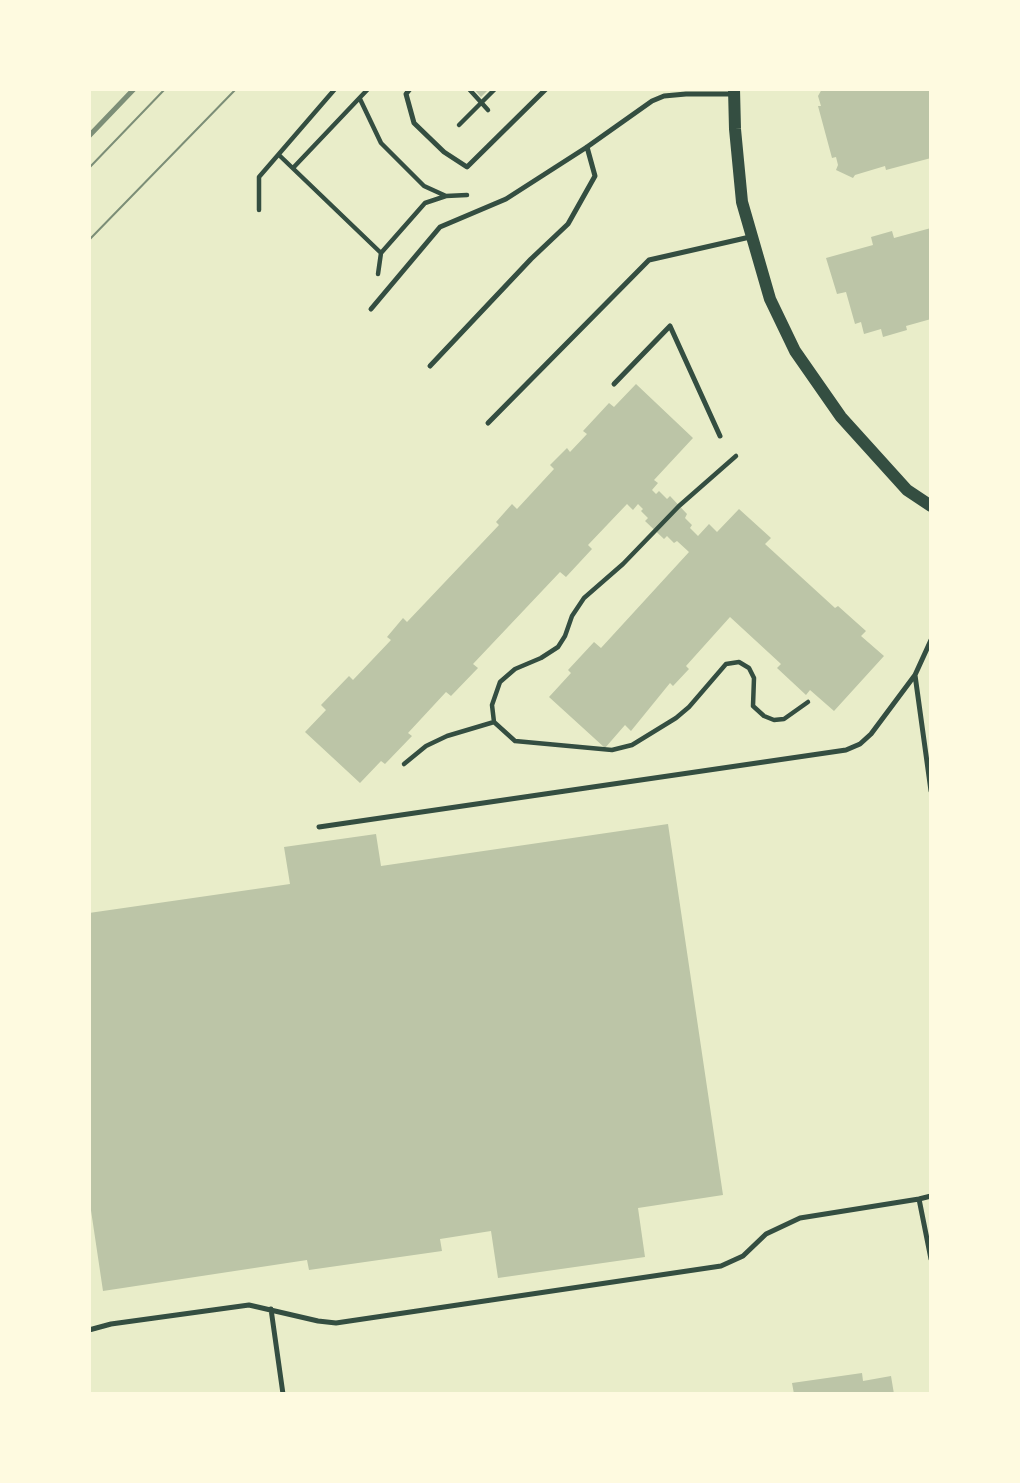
<!DOCTYPE html>
<html>
<head>
<meta charset="utf-8">
<style>
	body { margin:0 }
	#map { position:relative; width:1020px; height:1483px; overflow:hidden; background:#e9edc9; font-family:Mulish,sans-serif }
	canvas { display:block }
	.frame { position:absolute; inset:0; border:91px solid #fefae0; pointer-events:none }
</style>
</head>
<body>
<div id="map">
<canvas width="1020" height="1483"></canvas>
<div class="frame"></div>
</div>
<script>
const ctx = document.querySelector('canvas').getContext('2d');
ctx.lineJoin = 'round';
function paint(path, color) {
  ctx.fillStyle = color;
  ctx.fill(path, 'evenodd');
}
function poly(rows) {
  const path = new Path2D();
  for (const r of rows) {
    path.moveTo(r[0], r[1]);
    for (let i = 2; i < r.length; i += 2) path.lineTo(r[i], r[i + 1]);
  }
  return path;
}
function strokePath(path, color, width, dash) {
  ctx.strokeStyle = color;
  ctx.lineWidth = width;
  ctx.lineCap = dash ? 'butt' : 'round';
  ctx.setLineDash(dash || []);
  ctx.stroke(path);
}
paint(poly([
	[474,89,489,89,481,97],
	[822,89,931,89,931,158,886,170,885,166,855,175,853,178,836,170,838,165,836,157,832,158,818,106,821,106,818,96],
	[931,228,931,319,906,326,907,330,883,337,881,329,864,334,861,322,855,324,846,292,837,294,826,258,873,245,871,237,892,231,894,238],
	[636,384,693,438,654,480,658,483,652,490,656,494,659,491,667,499,670,496,687,514,685,518,692,525,690,528,698,536,709,524,717,532,739,509,771,538,765,544,835,608,838,606,866,631,861,636,884,656,834,711,810,690,806,695,777,668,781,664,730,617,686,666,689,669,673,686,670,683,631,731,625,725,605,748,549,697,571,673,568,670,594,642,601,648,689,552,677,541,674,543,667,536,664,539,645,521,648,518,641,511,643,509,638,504,633,510,627,504,588,545,592,549,566,577,560,572,473,664,478,668,451,696,446,692,408,733,412,736,385,764,381,761,360,783,305,732,326,710,321,705,349,676,353,680,391,640,387,637,403,618,407,622,499,525,496,522,512,504,517,509,554,469,550,465,567,448,570,452,587,434,583,431,609,403,614,407],
	[668,824,723,1195,638,1208,645,1257,498,1278,491,1231,440,1239,442,1251,309,1270,307,1260,103,1291,89,1197,89,913,290,884,284,847,376,834,381,866],
	[862,1373,863,1381,891,1376,894,1394,794,1394,792,1383]
]), '#bcc5a7');
strokePath(poly([
	[469,89,488,110],
	[360,99,381,143,424,186,446,196,467,195],
	[459,125,495,89],
	[279,155,381,253],
	[293,168,368,89],
	[259,210,259,177,335,89],
	[378,274,381,253,425,203,446,196],
	[736,456,679,506,623,564,584,598,572,616,565,636,558,647,541,658,515,669,500,682,492,705,494,722,515,741,612,750,632,745,676,718,689,707,726,664,739,662,749,668,754,678,753,706,764,716,774,720,784,719,808,702],
	[404,764,426,746,447,736,494,722]
]), '#344e41', 4.5);
strokePath(poly([
	[410,89,406,94,414,123,444,152,467,167,546,89],
	[371,309,440,227,506,199,587,147,652,101,664,96,686,94,734,94],
	[430,366,531,259,568,224,595,176,587,147],
	[614,384,670,326,720,436],
	[488,423,649,260,750,237],
	[931,640,915,675,931,791],
	[319,827,846,750,860,744,871,734,915,675],
	[919,1199,931,1259],
	[271,1309,283,1394],
	[89,1330,111,1324,249,1305,318,1321,336,1323,721,1266,743,1256,766,1234,800,1218,919,1199,931,1196]
]), '#344e41', 5);
strokePath(poly([
	[734,89,735,129,742,202,770,299,795,351,841,417,907,490,931,506]
]), '#344e41', 12);
strokePath(poly([
	[89,168,165,89],
	[89,240,236,89]
]), '#7c8e77', 2);
strokePath(poly([
	[89,136,134,89]
]), '#7c8e77', 5);
</script>
</body>
</html>
